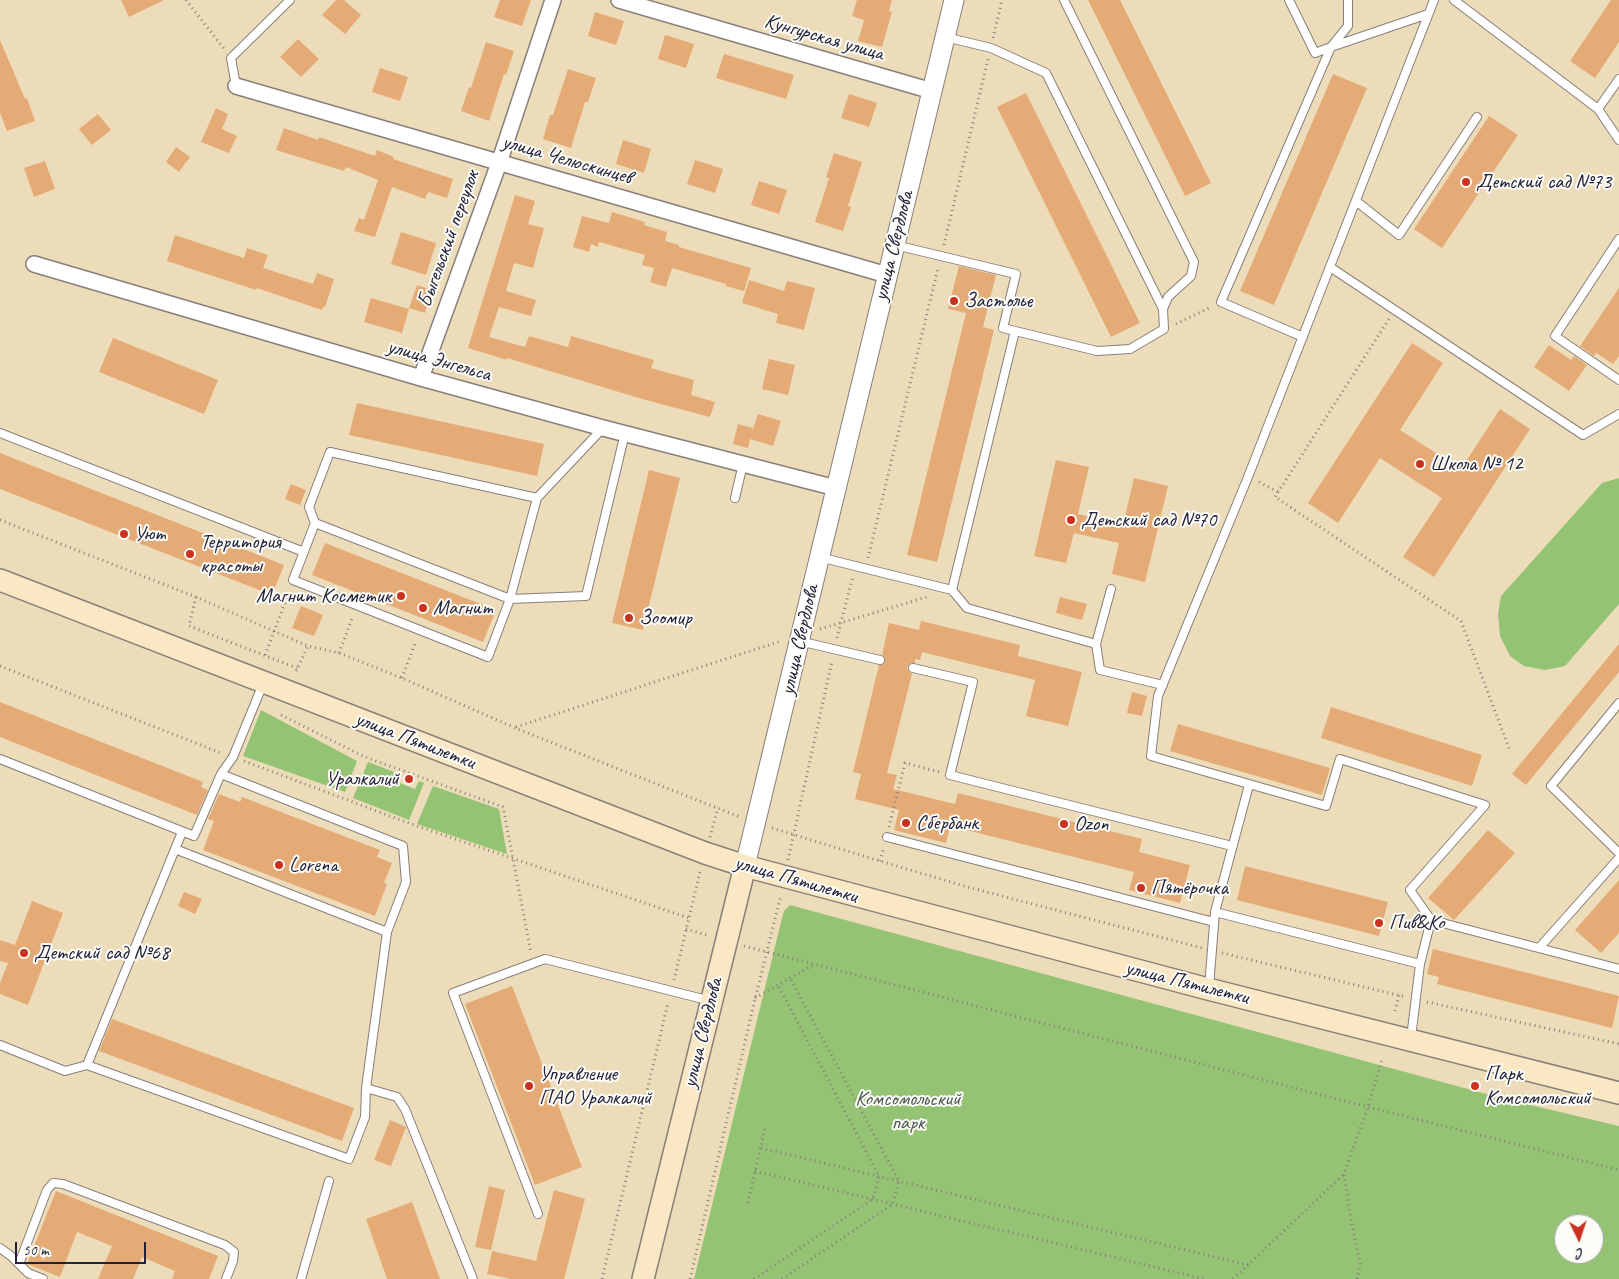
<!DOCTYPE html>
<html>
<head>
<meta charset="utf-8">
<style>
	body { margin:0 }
	#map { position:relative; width:1619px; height:1279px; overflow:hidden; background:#eddcb9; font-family:Caveat,sans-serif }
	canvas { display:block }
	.north { position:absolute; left:1554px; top:1214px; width:50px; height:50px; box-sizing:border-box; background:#fdfcf7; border:1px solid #a5a5ac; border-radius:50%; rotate:176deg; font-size:14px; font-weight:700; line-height:20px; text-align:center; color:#22223b }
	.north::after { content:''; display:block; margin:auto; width:18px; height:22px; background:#c8321e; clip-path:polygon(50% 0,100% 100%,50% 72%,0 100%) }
	.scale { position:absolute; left:15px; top:1242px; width:131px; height:22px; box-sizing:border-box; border:2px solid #22223b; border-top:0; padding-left:6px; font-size:15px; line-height:18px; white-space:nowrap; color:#22223b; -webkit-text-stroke:4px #fdfcf7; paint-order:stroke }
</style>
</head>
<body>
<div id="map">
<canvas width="1619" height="1279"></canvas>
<div class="north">С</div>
<div class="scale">50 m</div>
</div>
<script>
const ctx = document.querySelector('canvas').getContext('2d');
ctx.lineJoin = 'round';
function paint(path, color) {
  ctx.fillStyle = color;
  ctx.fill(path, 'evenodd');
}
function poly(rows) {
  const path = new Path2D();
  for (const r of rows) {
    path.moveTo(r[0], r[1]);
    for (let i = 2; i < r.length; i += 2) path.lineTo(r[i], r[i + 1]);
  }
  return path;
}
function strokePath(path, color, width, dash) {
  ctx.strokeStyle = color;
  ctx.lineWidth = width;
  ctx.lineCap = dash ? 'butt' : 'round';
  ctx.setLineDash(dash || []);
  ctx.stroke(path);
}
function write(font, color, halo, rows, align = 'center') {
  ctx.font = font + ' Caveat,sans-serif';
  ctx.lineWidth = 4;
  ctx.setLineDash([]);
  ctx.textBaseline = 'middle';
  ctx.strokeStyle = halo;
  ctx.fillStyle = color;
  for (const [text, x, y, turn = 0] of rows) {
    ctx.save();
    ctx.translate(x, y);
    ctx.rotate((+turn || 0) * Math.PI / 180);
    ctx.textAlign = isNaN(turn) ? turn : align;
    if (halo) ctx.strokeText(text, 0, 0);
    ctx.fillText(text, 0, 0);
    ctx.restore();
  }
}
paint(poly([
	[1619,478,1619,604,1565,666,1545,670,1524,666,1510,656,1500,636,1498,614,1501,596,1602,483],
	[261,710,357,761,345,792,243,756],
	[368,762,397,773,395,781,415,789,419,781,424,783,409,820,353,798],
	[433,786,499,809,507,854,417,824],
	[790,905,1501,1098,1619,1126,1619,1279,694,1279,780,926,784,911],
	[1564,1224,1594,1224,1594,1254,1564,1254]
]), '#94c373');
paint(poly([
	[121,0,164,0,129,17],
	[336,0,344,0,361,15,345,34,322,15],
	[500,0,531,0,522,26,494,17],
	[857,0,892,0,889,11,892,12,882,47,858,41,864,20,852,16],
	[1088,0,1120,0,1211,183,1185,196],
	[1611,0,1619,0,1619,42,1595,78,1570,61],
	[595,12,624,21,616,45,588,36],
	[665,35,694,44,686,68,658,59],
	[298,39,319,59,301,77,280,57],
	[0,40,25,99,27,98,35,121,7,131,0,113],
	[486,42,514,51,506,75,504,74,489,121,461,111,469,87,471,88],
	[724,54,794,75,786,99,716,78],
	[380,68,408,77,400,101,372,92],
	[568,69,596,78,588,102,585,102,571,148,543,139,550,115,553,115],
	[1333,74,1367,88,1274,305,1240,291],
	[1026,93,1140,323,1111,337,997,107],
	[849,94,877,103,869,127,841,118],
	[216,108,228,114,222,129,237,136,229,153,201,142],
	[98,114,111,130,92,145,79,129],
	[1489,116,1518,135,1442,248,1414,229],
	[284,128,318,140,319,137,375,156,377,150,394,157,393,159,453,179,447,198,428,192,425,199,392,187,375,237,354,231,359,218,364,220,378,180,346,167,344,171,276,150],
	[623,140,651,149,644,173,616,164],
	[176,147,190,157,179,172,166,162],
	[834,153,862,162,848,206,851,207,843,231,815,222,829,178,826,177],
	[695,160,723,169,715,193,687,184],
	[45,161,55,189,34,197,24,168],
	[759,181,787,190,779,214,751,205],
	[515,195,535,201,528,224,544,228,533,268,514,263,506,291,536,300,531,316,499,307,489,337,525,347,529,336,568,347,571,336,654,360,651,368,694,380,691,395,715,402,710,417,642,399,507,358,507,360,468,348],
	[612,212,645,222,644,225,667,232,665,241,679,245,679,247,751,268,744,291,726,286,726,284,672,268,666,287,650,282,654,268,642,265,645,255,599,242,598,247,591,244,589,252,573,247,582,216,609,223],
	[401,232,436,243,426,275,391,264],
	[175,235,244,258,247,248,268,255,263,268,313,284,317,273,334,279,325,307,323,307,322,310,257,288,256,290,167,261],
	[959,266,996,275,983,327,994,330,937,562,907,555,966,313,948,309],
	[749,280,784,291,787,281,815,288,804,330,776,323,778,314,742,303],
	[417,285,432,290,425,313,409,308],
	[1619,288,1619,356,1613,364,1596,353,1594,356,1580,346],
	[371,298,409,309,402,333,364,322],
	[113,338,218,380,204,414,99,372],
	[1412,343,1443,363,1400,430,1461,469,1500,409,1530,429,1434,577,1403,557,1442,498,1380,458,1338,523,1308,503],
	[1549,345,1571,360,1574,356,1587,365,1569,391,1534,367],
	[769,359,795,365,788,395,762,389],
	[357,403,544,444,537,476,349,435],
	[758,414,781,421,773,446,750,439,748,448,733,444,738,424,753,428,751,435],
	[0,453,284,565,272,595,0,489],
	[1056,460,1089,467,1078,514,1123,525,1134,478,1168,486,1145,582,1112,574,1119,543,1074,533,1066,563,1034,556],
	[649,470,680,478,643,630,612,623],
	[291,484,306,490,300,505,285,499],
	[325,543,496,610,483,642,312,575],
	[1060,597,1087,604,1082,620,1056,613],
	[301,606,323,615,314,636,292,628],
	[921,621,1020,645,1018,656,1082,672,1068,726,1026,716,1035,680,922,652,920,660,915,659,915,663,909,664,907,667,909,672,912,674,887,773,897,775,893,789,955,804,958,793,1142,839,1139,852,1190,865,1180,903,1129,890,1134,872,950,826,946,843,894,830,899,810,855,799,861,774,853,772,879,665,882,665,885,662,885,658,882,655,889,623,919,630],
	[1619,644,1619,672,1526,785,1512,774],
	[1132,692,1147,696,1142,716,1127,713],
	[0,702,203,782,201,787,208,790,197,815,0,737],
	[1331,707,1482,755,1472,786,1321,738],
	[1178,724,1330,768,1322,795,1170,751],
	[219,794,240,802,242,797,380,850,377,857,392,863,384,883,387,884,375,916,203,850,214,821,208,819],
	[1488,830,1515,853,1454,920,1428,898],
	[1245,866,1388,902,1379,936,1237,900],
	[1619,880,1619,933,1601,953,1575,930],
	[184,892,202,899,195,914,178,906],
	[32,901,63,913,28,1005,0,994,0,983,8,963,0,961,0,940,15,945],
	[1433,949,1619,996,1612,1028,1437,984,1439,977,1427,974],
	[512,986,582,1167,535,1185,465,1004],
	[112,1019,354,1108,342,1141,99,1051],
	[390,1120,406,1127,391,1166,374,1160],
	[489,1186,505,1190,491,1250,475,1247],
	[554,1190,585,1199,564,1279,511,1279,487,1274,492,1251,536,1261],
	[56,1191,218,1256,209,1279,172,1279,175,1271,142,1257,133,1279,98,1279,112,1246,77,1232,60,1277,27,1264],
	[412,1202,440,1279,387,1279,366,1219]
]), '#e5ab76');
const service = poly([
	[1289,0,1315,53,1331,47,1221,302,1303,337],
	[1348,0,1348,26,1331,47,1428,14],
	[1434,0,1248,477,1158,696,1151,756,1326,806,1340,759,1485,805,1410,890,1431,920,1619,969],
	[1454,0,1598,109,1619,140],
	[945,37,991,48,1046,73,1163,309],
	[236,86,231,58,290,0],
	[1598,109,1619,79],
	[1356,201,1399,235,1477,117],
	[1619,239,1555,336,1619,380],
	[895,245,1016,274,1003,328,1097,351,1130,349,1164,329,1163,309,1168,297,1191,276,1194,262,1064,0],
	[1330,267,1583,435,1619,414],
	[0,433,304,552],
	[537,498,330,452,309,507,315,523,293,580,488,657,510,599,586,596,625,433],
	[735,498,743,464],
	[315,523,510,599,537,498,603,428],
	[819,557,952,590,967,608,1096,644,1100,670,1163,685],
	[952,590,1015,331],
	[799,641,880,660],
	[1096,644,1111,589],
	[913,668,973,682,950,775,1232,846],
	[1619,703,1551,786,1619,853],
	[0,759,194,836,221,774,233,757,263,684],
	[221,774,403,846,406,882,387,932,366,1088,397,1097,405,1109,473,1279],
	[887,837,1214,922],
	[175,849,387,932],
	[1215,912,1420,964],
	[1539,948,1619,858],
	[1209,987,1215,912,1249,785],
	[1411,1038,1420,964,1431,920],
	[0,1045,65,1071,87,1065,349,1159,365,1117,366,1088],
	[87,1065,182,832],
	[538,1214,453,993,545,959,711,1001],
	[0,1248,11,1256,28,1273,43,1279],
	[19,1264,47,1190,53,1183,63,1184,225,1245,234,1252,233,1261,226,1279],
	[301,1279,329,1181]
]);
const minor = poly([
	[619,0,932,91],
	[236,86,887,275],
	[34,264,421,378,603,428,836,488],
	[421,378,499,163,553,0]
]);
const tertiary = poly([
	[745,866,954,0]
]);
const secondary = poly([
	[0,580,705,853,745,866,1208,989,1619,1093],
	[643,1279,745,866]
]);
strokePath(service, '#887f7a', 10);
strokePath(minor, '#887f7a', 18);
strokePath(tertiary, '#887f7a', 21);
strokePath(secondary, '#887f7a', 24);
strokePath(poly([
	[186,0,225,50],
	[993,38,1002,0],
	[944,245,988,59],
	[1389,319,1275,497,1461,621,1510,751],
	[1176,324,1211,307],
	[1259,482,1278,492],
	[0,520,196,597,308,646,339,653,402,678,515,728,740,817],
	[868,558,938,268],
	[196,597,189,626,297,668],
	[820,629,927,597],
	[837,638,853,576],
	[339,653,353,616],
	[265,655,290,590],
	[0,666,221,753],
	[296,671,308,646],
	[402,678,416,641],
	[281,715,365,757,503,807,531,953],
	[516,727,781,641],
	[244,761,411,824,689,918],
	[889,827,905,763,940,772],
	[772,828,880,861,971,888,1202,948],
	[710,837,718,808],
	[788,860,832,661],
	[880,861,884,847],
	[686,929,710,936],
	[744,946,1368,1107,1619,1170],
	[1222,953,1406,997],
	[674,980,700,872],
	[755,998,815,964],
	[1427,1002,1619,1044],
	[1395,1011,1399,995],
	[761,1148,1248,1265],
	[755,1171,1204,1279],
	[748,1203,765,1127],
	[602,1279,668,1003],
	[690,1279,755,999,781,895],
	[754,1279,873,1199,879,1176,778,985],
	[782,1279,893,1204,899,1181,790,978],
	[1233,1279,1344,1174],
	[1357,1279,1360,1264,1351,1220,1344,1174,1368,1107,1382,1059]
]), '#887f7a', 3, [1, 4]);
strokePath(service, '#fff', 8);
strokePath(minor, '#fff', 15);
strokePath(tertiary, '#fff', 19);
strokePath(secondary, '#fae7c3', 21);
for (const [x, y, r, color] of [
	[1466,182,5,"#c8321e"],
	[954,301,5,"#c8321e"],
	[1420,464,5,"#c8321e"],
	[1071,520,5,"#c8321e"],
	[124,534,5,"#c8321e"],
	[190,554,5,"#c8321e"],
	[401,596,5,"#c8321e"],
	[423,608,5,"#c8321e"],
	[629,618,5,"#c8321e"],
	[409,779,5,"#c8321e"],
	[906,823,5,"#c8321e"],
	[1064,824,5,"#c8321e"],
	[279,865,5,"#c8321e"],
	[1141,888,5,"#c8321e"],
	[1379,923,5,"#c8321e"],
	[24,953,5,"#c8321e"],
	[529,1086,5,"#c8321e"],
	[1475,1086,5,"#c8321e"]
]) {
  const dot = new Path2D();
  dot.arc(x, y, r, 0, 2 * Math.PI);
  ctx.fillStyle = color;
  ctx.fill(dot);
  strokePath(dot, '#fdfcf7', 2);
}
write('21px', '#22223b', '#fdfcf7', [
	["Кунгурская улица",824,38,16],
	["улица Челюскинцев",567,160,16],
	["Быгельский переулок",449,239,-70],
	["улица Свердлова",894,246,-76],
	["улица Энгельса",439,361,16],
	["улица Свердлова",800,640,-77],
	["улица Пятилетки",415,741,21],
	["улица Пятилетки",796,880,16],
	["улица Пятилетки",1187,983,14],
	["улица Свердлова",703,1033,-76]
]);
write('21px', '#22223b', '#fdfcf7', [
	["Детский сад №73",1476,182],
	["Застолье",964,301],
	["Школа № 12",1430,464],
	["Детский сад №70",1081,520],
	["Уют",134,534],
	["Территория",200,542],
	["красоты",200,566],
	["Магнит Косметик",391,596,"right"],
	["Магнит",433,608],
	["Зоомир",639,618],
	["Уралкалий",399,779,"right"],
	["Сбербанк",916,823],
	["Ozon",1074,824],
	["Lorena",289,865],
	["Пятёрочка",1151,888],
	["Пив&Ко",1389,923],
	["Детский сад №68",34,953],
	["Управление",539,1074],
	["ПАО Уралкалий",539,1098],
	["Парк",1485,1074],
	["Комсомольский",1485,1098]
], 'left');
write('21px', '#4a5a4f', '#fdfcf7', [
	["Комсомольский",908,1099],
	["парк",908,1123]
]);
</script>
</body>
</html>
